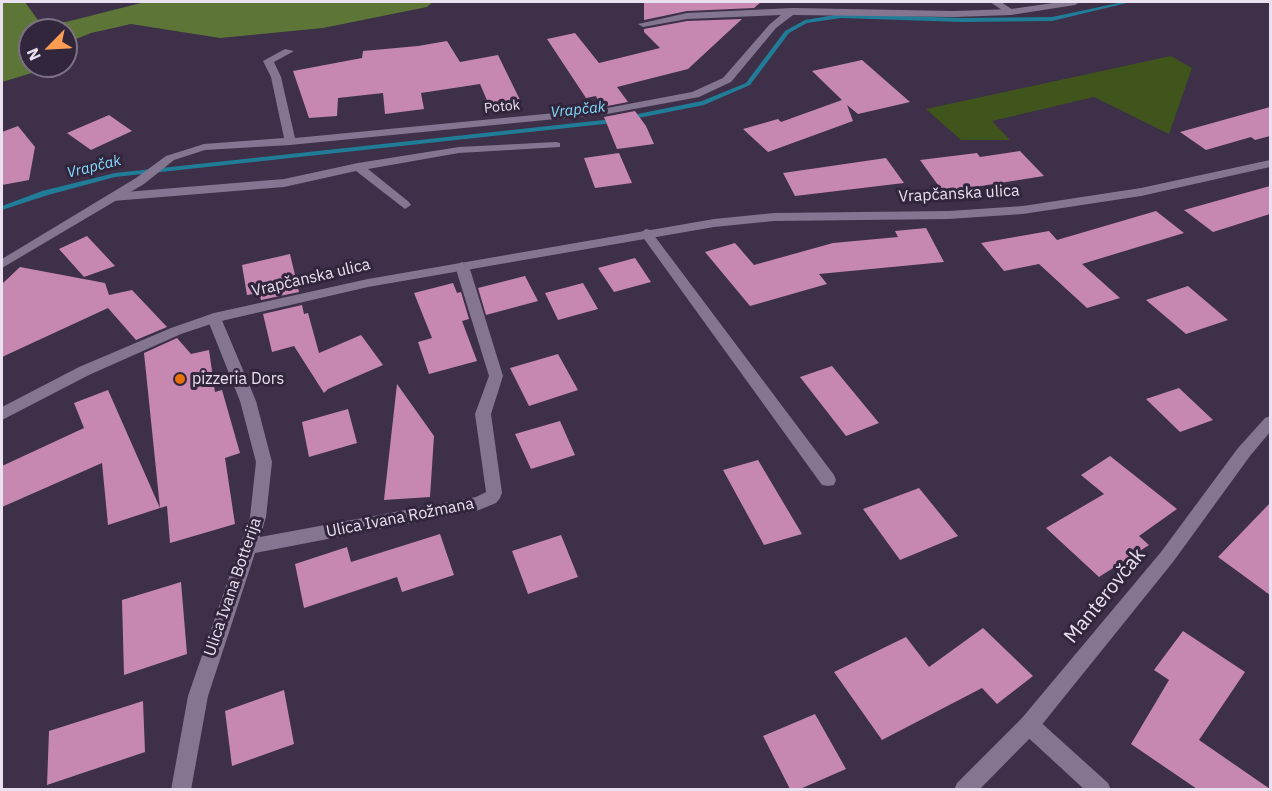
<!DOCTYPE html>
<html>
<head>
<meta charset="utf-8">
<style>
	body { margin:0 }
	#map { position:relative; width:1272px; height:791px; overflow:hidden; background:#3d3048; font-family:"IBM Plex Sans",sans-serif }
	canvas { display:block }
	.frame { position:absolute; inset:0; border:3px solid #e9e1f0; pointer-events:none }
	.north { position:absolute; left:18px; top:18px; width:60px; height:60px; box-sizing:border-box; background:#32263d; border:2px solid #7b7185; border-radius:50%; rotate:246deg; font-size:16px; font-weight:700; line-height:24px; text-align:center; color:#e9e1f0 }
	.north::after { content:''; display:block; margin:auto; width:21px; height:27px; background:#fc9d53; clip-path:polygon(50% 0,100% 100%,50% 72%,0 100%) }
</style>
</head>
<body>
<div id="map">
<canvas width="1272" height="791"></canvas>
<div class="frame"></div>
<div class="north">N</div>
</div>
<script>
const ctx = document.querySelector('canvas').getContext('2d');
ctx.lineJoin = 'round';
function paint(path, color) {
  ctx.fillStyle = color;
  ctx.fill(path, 'evenodd');
}
function poly(rows) {
  const path = new Path2D();
  for (const r of rows) {
    path.moveTo(r[0], r[1]);
    for (let i = 2; i < r.length; i += 2) path.lineTo(r[i], r[i + 1]);
  }
  return path;
}
function strokePath(path, color, width, dash) {
  ctx.strokeStyle = color;
  ctx.lineWidth = width;
  ctx.lineCap = dash ? 'butt' : 'round';
  ctx.setLineDash(dash || []);
  ctx.stroke(path);
}
function write(font, color, halo, rows, align = 'center') {
  ctx.font = font + ' "IBM Plex Sans",sans-serif';
  ctx.lineWidth = 6;
  ctx.setLineDash([]);
  ctx.textBaseline = 'middle';
  ctx.strokeStyle = halo;
  ctx.fillStyle = color;
  for (const [text, x, y, turn = 0] of rows) {
    ctx.save();
    ctx.translate(x, y);
    ctx.rotate((+turn || 0) * Math.PI / 180);
    ctx.textAlign = isNaN(turn) ? turn : align;
    if (halo) ctx.strokeText(text, 0, 0);
    ctx.fillText(text, 0, 0);
    ctx.restore();
  }
}
paint(poly([
	[1171,56,1192,68,1169,134,1094,97,992,121,1010,140,961,140,926,109]
]), '#3f551b');
paint(poly([
	[2,2,25,2,40,23,66,22,145,2,433,2,427,7,323,28,220,38,131,24,91,33,66,43,66,30,30,30,30,66,55,66,2,82]
]), '#5d7638');
paint(poly([
	[1123,2,1131,2,1052,21,962,22,841,18,807,23,789,33,750,85,704,105,613,123,115,177,48,195,2,210,2,206,42,191,115,173,613,119,702,101,746,83,785,31,805,20,841,14,962,18,1052,17,1123,2]
]), '#217c98');
paint(poly([
	[644,2,761,2,754,8,687,11,644,20],
	[742,19,688,69,617,87,628,102,607,106,600,106,596,96,586,98,547,39,575,33,599,63,660,48,644,32,644,29,687,21],
	[447,41,460,62,498,55,520,100,489,105,480,84,421,93,424,109,385,114,383,93,338,98,337,116,309,118,293,71,362,58,363,51,418,46],
	[862,60,910,102,858,114,847,105,853,121,768,152,743,129,778,119,781,122,842,100,812,71],
	[1270,107,1270,136,1255,140,1251,137,1206,150,1180,132],
	[635,111,646,126,654,144,617,149,604,117],
	[109,115,132,131,91,150,67,133],
	[18,126,35,147,29,180,2,185,2,132],
	[1020,151,1044,176,943,192,920,160,977,153,980,157],
	[619,153,632,183,595,188,584,158],
	[886,158,904,183,795,196,783,173],
	[1270,186,1270,214,1213,232,1184,210],
	[1156,211,1184,233,1082,264,1120,298,1087,308,1039,264,1004,271,981,243,1049,231,1057,240],
	[926,228,944,262,819,274,827,284,750,306,705,252,735,243,754,265,833,243,898,237,895,231],
	[87,236,115,266,84,277,59,249],
	[290,254,299,292,261,300,259,293,247,295,242,265],
	[635,258,651,282,614,292,598,268],
	[20,267,105,283,109,295,132,290,167,327,136,340,108,308,2,357,2,284],
	[525,276,538,301,486,315,478,288],
	[453,283,457,293,461,292,469,319,462,321,477,361,429,374,418,342,432,338,414,293],
	[583,283,598,309,558,320,545,293],
	[1188,286,1228,320,1186,334,1146,300],
	[302,305,304,314,308,313,319,353,361,335,383,365,328,389,324,393,294,346,272,352,263,314],
	[177,338,191,354,209,350,215,392,222,390,240,453,225,458,235,524,170,543,167,506,160,508,144,353],
	[558,354,578,390,529,406,510,368],
	[832,366,879,423,846,436,800,377],
	[397,384,434,436,430,497,384,500],
	[1179,388,1213,420,1180,432,1146,399],
	[108,390,160,508,108,525,102,463,2,507,2,466,84,428,74,403],
	[348,409,357,443,309,457,302,422],
	[560,421,575,455,531,469,515,434],
	[1110,456,1177,509,1139,536,1149,545,1099,577,1046,528,1104,494,1081,475],
	[758,460,802,534,764,545,723,470],
	[919,488,958,536,900,560,863,509],
	[1270,503,1270,595,1218,557],
	[440,534,454,575,402,592,397,577,304,608,295,564,347,547,351,562],
	[561,535,578,577,528,594,512,551],
	[181,582,187,654,124,675,122,600],
	[983,628,1033,676,997,704,982,688,882,740,834,672,906,637,929,667],
	[1183,631,1245,672,1199,740,1270,789,1197,789,1131,744,1169,680,1154,670],
	[284,690,294,744,232,766,225,711],
	[143,701,145,752,47,785,49,731],
	[815,714,846,769,800,789,790,789,763,736]
]), '#c688b1');
paint(poly([
	[990,2,1001,2,1016,12,1008,14,990,2],
	[556,142,560,143,560,147,459,153,368,169,409,202,411,205,405,209,356,171,284,187,113,201,107,197,113,193,284,179,358,163,459,147,556,142]
]), '#847691');
paint(poly([
	[1060,2,1080,2,1075,5,1011,15,955,17,793,15,776,28,731,82,699,97,607,114,290,145,205,150,174,160,144,184,2,268,2,259,136,178,166,156,204,144,284,138,271,77,263,61,285,49,294,51,274,62,281,77,295,138,607,108,692,92,723,78,770,24,781,15,687,19,643,27,638,24,687,13,793,8,955,11,1011,9,1060,2],
	[646,229,650,230,834,475,836,480,834,485,828,486,822,485,642,236,640,233,646,229],
	[462,262,469,266,503,376,491,414,502,493,500,498,496,503,479,510,255,553,208,696,191,790,171,790,188,696,250,517,256,462,240,401,207,318,214,313,221,318,256,401,272,462,266,517,260,537,476,497,486,492,475,414,489,376,455,266,462,262],
	[1029,716,1036,718,1108,783,1111,790,1085,790,1022,732,1019,725,1022,718,1029,716]
]), '#847691');
paint(poly([
	[1270,160,1270,167,1141,196,1023,214,949,219,774,221,714,227,368,287,217,322,181,334,89,375,2,420,2,407,79,367,171,328,214,313,368,279,714,219,774,213,949,211,1023,206,1141,188,1270,160],
	[1270,416,1270,432,1250,456,1173,562,1036,732,979,790,954,790,957,783,1022,718,1161,552,1238,448,1265,418,1270,416]
]), '#847691');
for (const [x, y, r, color] of [
	[180,379,6,"#e8710a"]
]) {
  const dot = new Path2D();
  dot.arc(x, y, r, 0, 2 * Math.PI);
  ctx.fillStyle = color;
  ctx.fill(dot);
  strokePath(dot, '#32263d', 2);
}
write('14px', '#e9e1f0', '#32263d', [
	["Potok",502,107,-6]
]);
write('italic 15px', '#83ddfe', '#32263d', [
	["Vrapčak",578,110,-6],
	["Vrapčak",94,167,-14]
]);
write('16px', '#e9e1f0', '#32263d', [
	["Vrapčanska ulica",959,194,-3],
	["Vrapčanska ulica",311,278,-13],
	["Ulica Ivana Rožmana",400,518,-11],
	["Ulica Ivana Botterija",233,587,-71]
]);
write('16px', '#e9e1f0', '#32263d', [
	["pizzeria Dors",192,379]
], 'left');
write('20px', '#e9e1f0', '#32263d', [
	["Manterovčak",1105,596,-51]
]);
</script>
</body>
</html>
